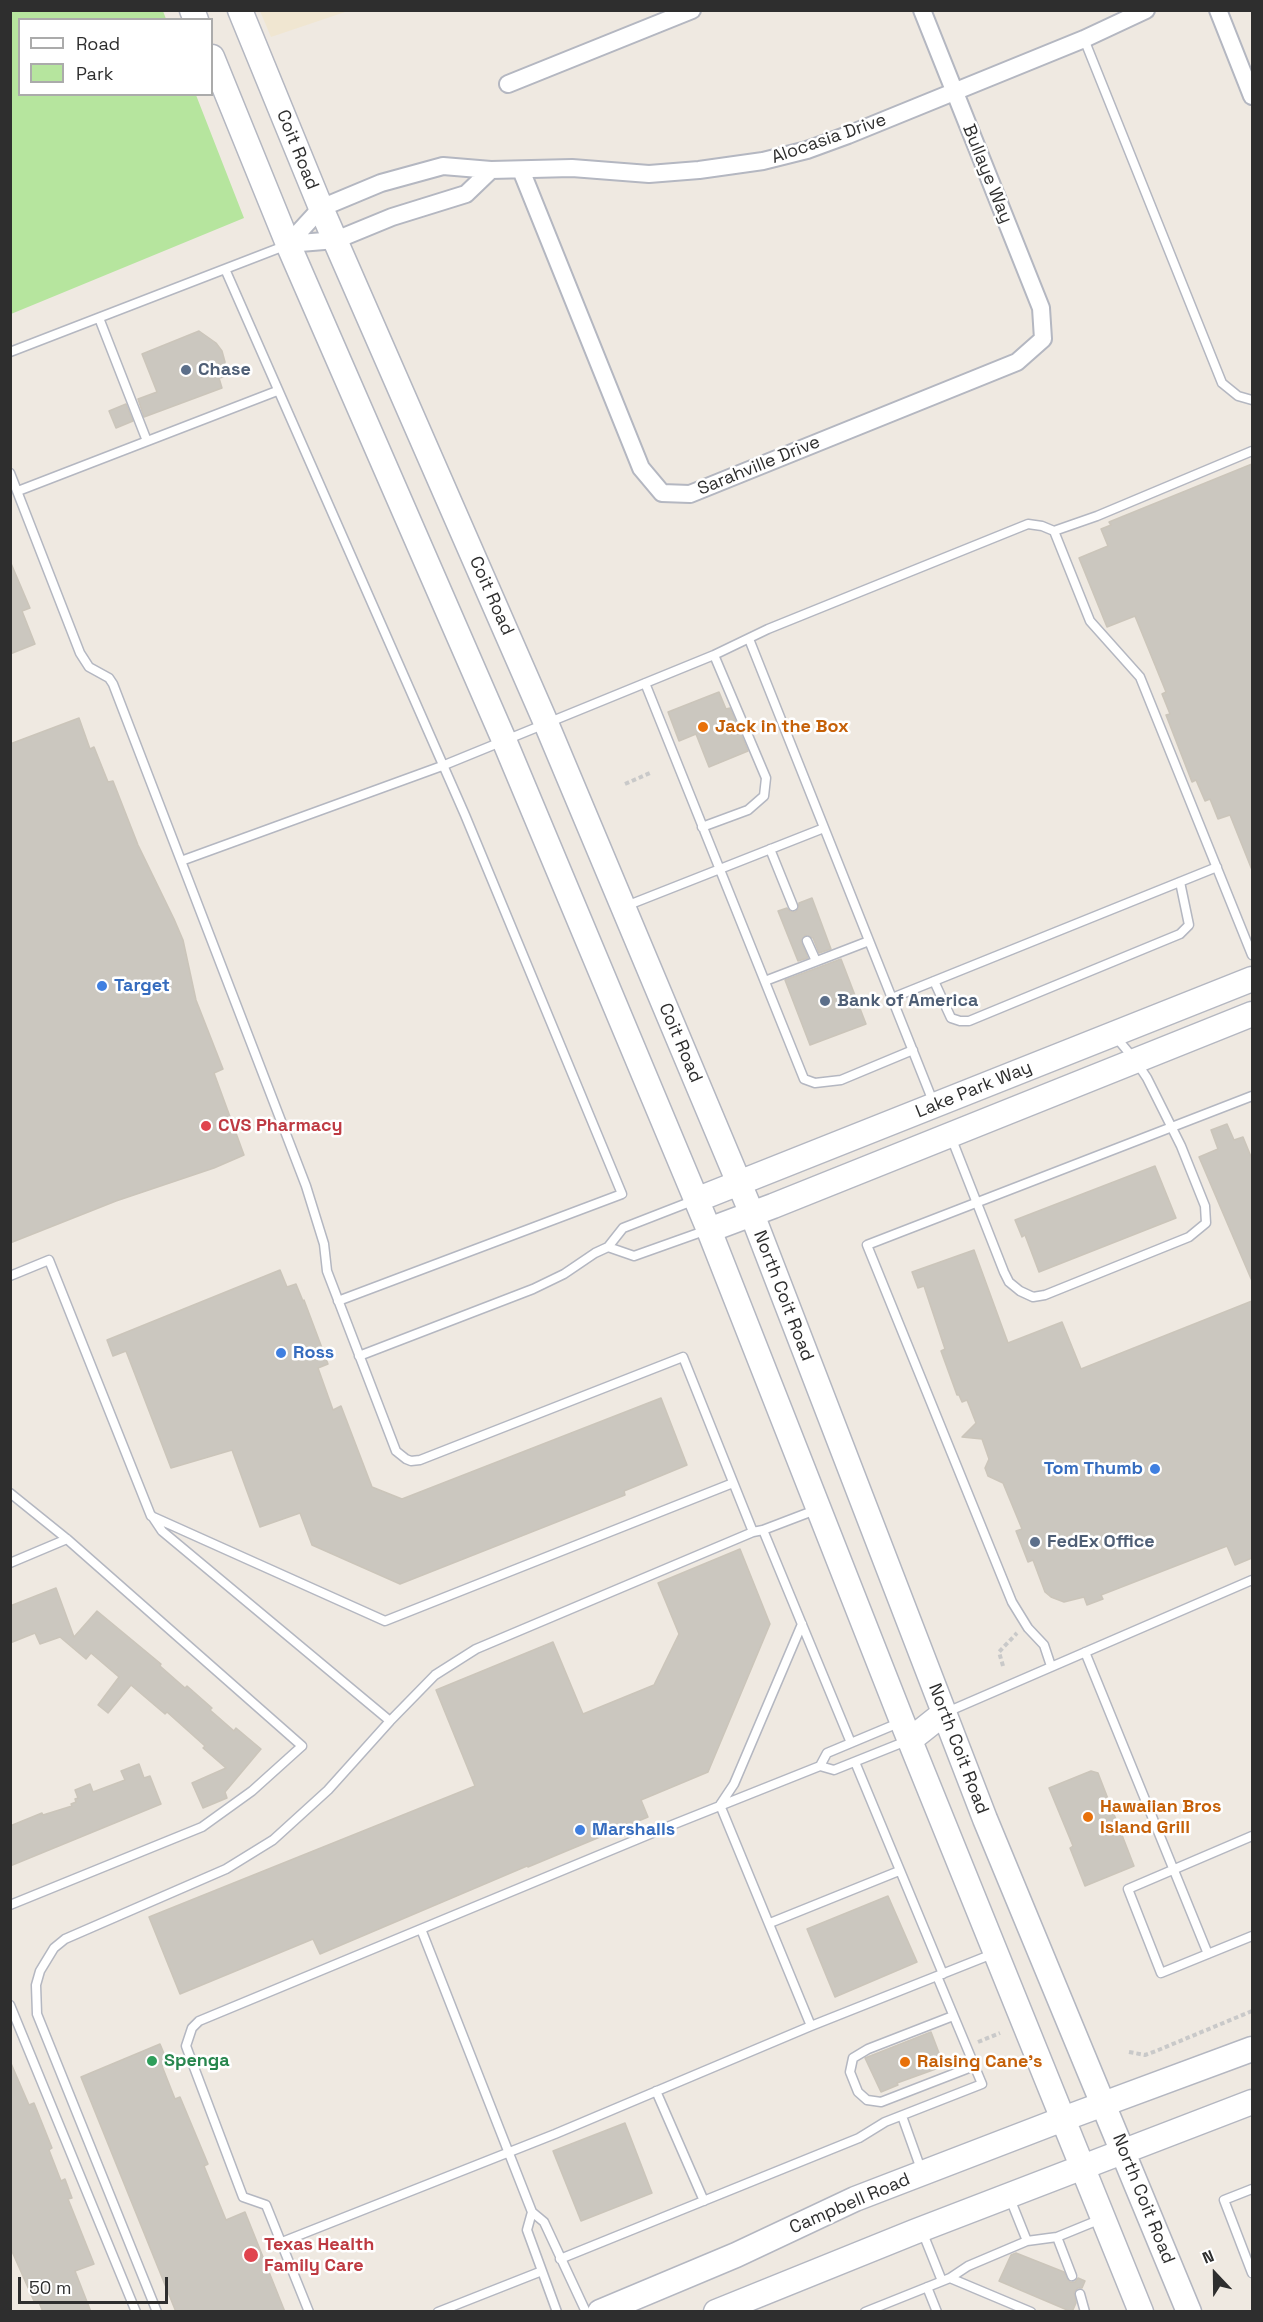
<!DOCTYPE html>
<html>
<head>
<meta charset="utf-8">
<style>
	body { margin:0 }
	#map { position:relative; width:1263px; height:2322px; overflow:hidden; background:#efe9e1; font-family:"Space Grotesk",sans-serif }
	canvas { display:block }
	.frame { position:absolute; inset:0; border:12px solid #2e2e2e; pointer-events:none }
	.legend { position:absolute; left:18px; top:18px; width:195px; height:78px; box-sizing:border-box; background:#fff; border:2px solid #ababab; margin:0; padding:8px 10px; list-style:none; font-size:18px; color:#2e2e2e }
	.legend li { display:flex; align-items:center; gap:12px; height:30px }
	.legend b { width:30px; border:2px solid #ababab }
	.north { position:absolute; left:1185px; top:2244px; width:60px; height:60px; -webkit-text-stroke:4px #fff; paint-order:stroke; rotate:338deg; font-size:16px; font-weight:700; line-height:24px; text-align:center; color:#2e2e2e }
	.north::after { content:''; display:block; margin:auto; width:21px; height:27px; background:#2e2e2e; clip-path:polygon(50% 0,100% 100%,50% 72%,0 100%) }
	.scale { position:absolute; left:18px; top:2277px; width:150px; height:27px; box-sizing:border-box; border:3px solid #2e2e2e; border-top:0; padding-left:8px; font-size:18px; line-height:21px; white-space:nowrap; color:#2e2e2e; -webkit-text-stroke:4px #fff; paint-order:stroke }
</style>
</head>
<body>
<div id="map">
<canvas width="1263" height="2322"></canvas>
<div class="frame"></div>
<ul class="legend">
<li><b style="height:8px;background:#fff"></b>Road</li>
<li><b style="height:16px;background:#b6e59e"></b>Park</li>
</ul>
<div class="north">N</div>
<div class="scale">50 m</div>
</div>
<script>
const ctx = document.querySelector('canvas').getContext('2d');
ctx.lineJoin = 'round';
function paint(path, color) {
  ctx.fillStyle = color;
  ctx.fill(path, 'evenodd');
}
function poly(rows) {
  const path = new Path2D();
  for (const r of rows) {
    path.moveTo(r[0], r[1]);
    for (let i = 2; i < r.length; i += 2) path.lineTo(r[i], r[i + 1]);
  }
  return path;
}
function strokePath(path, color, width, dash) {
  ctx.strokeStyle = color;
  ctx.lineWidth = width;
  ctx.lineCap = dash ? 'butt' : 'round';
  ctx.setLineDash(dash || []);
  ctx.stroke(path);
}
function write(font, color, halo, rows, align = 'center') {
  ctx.font = font + ' "Space Grotesk",sans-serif';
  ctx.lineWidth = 5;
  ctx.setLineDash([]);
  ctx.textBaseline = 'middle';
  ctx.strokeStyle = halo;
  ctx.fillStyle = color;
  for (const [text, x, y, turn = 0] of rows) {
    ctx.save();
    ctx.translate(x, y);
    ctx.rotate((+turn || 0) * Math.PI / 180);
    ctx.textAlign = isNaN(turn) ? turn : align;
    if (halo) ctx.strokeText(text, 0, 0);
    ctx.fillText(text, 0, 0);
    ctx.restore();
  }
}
paint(poly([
	[260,11,348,11,271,37]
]), '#f0e6d1');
paint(poly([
	[11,10,163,11,166,19,20,20,20,94,196,95,244,218,11,314]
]), '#b6e59e');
const building = poly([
	[199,331,216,343,222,351,225,362,224,377,219,378,222,388,144,417,138,399,157,392,142,354,199,331],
	[126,404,133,421,116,428,109,411,126,404],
	[1252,464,1252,870,1230,815,1218,819,1210,799,1205,801,1196,780,1192,782,1166,715,1170,714,1162,694,1166,692,1135,616,1107,627,1079,558,1108,546,1101,529,1111,525,1109,522,1252,464],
	[10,561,30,608,22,611,35,644,10,654,10,561],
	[719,692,726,709,730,708,748,751,709,767,696,734,679,741,668,712,719,692],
	[79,718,90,749,94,747,108,782,113,781,138,845,174,919,183,940,196,1000,223,1069,214,1073,244,1155,214,1168,116,1201,10,1243,10,744,79,718],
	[812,898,831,949,819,953,813,938,805,935,801,941,808,958,798,961,778,911,787,908,790,911,795,912,798,909,799,903,812,898],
	[841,959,866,1024,810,1045,785,980,841,959],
	[1227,1124,1234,1140,1243,1137,1252,1159,1252,1281,1199,1157,1218,1149,1211,1130,1227,1124],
	[1155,1166,1176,1218,1039,1272,1025,1235,1022,1237,1015,1220,1155,1166],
	[974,1250,1008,1343,1062,1322,1081,1369,1252,1301,1252,1558,1235,1565,1227,1546,1101,1595,1103,1599,1087,1605,1084,1597,1064,1602,1051,1597,1045,1592,1033,1560,1028,1562,1016,1531,1022,1529,1003,1483,988,1476,985,1468,989,1459,982,1439,962,1437,976,1423,967,1400,962,1402,959,1395,957,1395,941,1351,945,1349,924,1286,918,1288,912,1272,974,1250],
	[280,1270,287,1287,296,1284,303,1301,304,1300,328,1364,318,1368,333,1410,341,1406,372,1487,402,1499,661,1398,687,1465,624,1491,625,1495,400,1584,312,1545,300,1513,260,1527,232,1450,171,1468,126,1351,113,1356,107,1340,280,1270],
	[740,1549,770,1624,708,1772,641,1800,648,1817,528,1867,527,1866,320,1954,313,1939,180,1994,149,1917,475,1786,436,1690,553,1642,583,1714,654,1685,679,1634,658,1583,740,1549],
	[56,1588,74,1637,97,1611,161,1664,160,1666,185,1688,187,1686,212,1708,210,1710,234,1731,236,1728,261,1749,225,1792,227,1798,203,1808,192,1783,226,1768,203,1748,205,1746,167,1712,165,1714,131,1685,108,1713,98,1705,119,1677,91,1653,86,1659,60,1637,40,1644,35,1633,10,1643,10,1606,56,1588],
	[139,1764,144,1778,150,1776,161,1804,10,1866,10,1826,42,1813,43,1815,72,1806,71,1804,76,1802,75,1799,78,1798,75,1790,90,1784,93,1792,125,1780,121,1771,139,1764],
	[1091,1771,1098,1773,1134,1866,1085,1886,1070,1848,1073,1846,1049,1788,1091,1771],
	[888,1896,917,1962,835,1997,807,1929,888,1896],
	[931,2032,944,2066,897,2083,898,2085,881,2092,865,2058,931,2032],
	[160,2044,168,2063,162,2066,175,2099,180,2097,208,2164,204,2166,226,2220,245,2212,285,2312,176,2312,81,2077,160,2044],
	[10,2061,29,2105,34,2103,52,2148,49,2150,61,2181,65,2179,72,2198,68,2199,94,2264,75,2271,91,2312,43,2312,38,2300,34,2301,10,2247,10,2061],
	[625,2123,652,2193,581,2221,553,2151,625,2123],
	[1016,2253,1064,2272,1070,2282,1075,2282,1078,2278,1085,2281,1082,2288,1078,2288,1074,2292,1076,2303,1072,2312,999,2281,1011,2255,1016,2253]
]);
paint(building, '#cbc7bf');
strokePath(building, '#cbc5ba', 1.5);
const lane = poly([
	[1084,39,1222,383,1238,396,1252,400],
	[225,269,465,815,622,1194,338,1301],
	[99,318,147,441],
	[10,352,287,245],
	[10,473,80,653,89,667,109,678,113,684,306,1186,324,1244,327,1271,396,1451,406,1459,411,1461,420,1460,683,1357,753,1532],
	[18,491,277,391],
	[1054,531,1097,516,1252,451],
	[749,639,934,1104],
	[645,683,804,1079,815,1083,841,1080,913,1050],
	[702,827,748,810,764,796,766,778,714,655],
	[770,849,793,906],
	[181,861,442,766,714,655,768,629,1028,524,1042,526,1054,531,1090,621,1140,677,1252,955],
	[626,906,824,828],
	[807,941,816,961],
	[765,981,869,941],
	[934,981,951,1018,960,1021,969,1021,1180,934,1189,925,1180,882],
	[892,998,1217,867],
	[951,1137,1004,1272,1009,1282,1020,1291,1033,1297,1045,1295,1189,1237,1206,1223,1205,1206,1181,1146,1147,1078,1135,1060,1115,1036],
	[608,1247,634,1256,707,1230],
	[10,1276,49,1260,151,1516,385,1621,733,1483],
	[359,1356,533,1289,564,1274,595,1253,608,1247,623,1228,695,1200],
	[10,1493,67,1539,302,1746,252,1791,202,1827,10,1905],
	[152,1516,162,1531,390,1721],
	[763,1530,851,1743],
	[10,1563,67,1539],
	[802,1624,734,1784,720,1805,811,2026],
	[1085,1652,1208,1954],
	[1051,1666,1044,1645,1028,1628,1012,1602,867,1245,1252,1096],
	[947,1712,1252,1580],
	[901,1722,827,1753,820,1766,834,1770,909,1740],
	[855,1762,943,1974],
	[1252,1836,1128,1889,1161,1973,1252,1936],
	[770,1923,899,1871],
	[421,1929,532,2212,544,2222,586,2312],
	[10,2005,136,2312],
	[953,2016,868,2049,853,2058,850,2072,858,2092,867,2100,881,2102,974,2066],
	[656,2091,704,2201],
	[902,2116,922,2172],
	[1252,2189,1224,2200,1252,2273],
	[1009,2196,1027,2241,1057,2237],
	[532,2212,527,2230,557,2312],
	[922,2231,942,2281],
	[282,2242,555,2134,811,2026,995,1953],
	[560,2259,859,2138,885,2122,982,2084,937,1976],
	[1072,2276,1057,2237,1101,2219],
	[950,2278,1031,2312],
	[927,2287,937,2312],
	[1080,2294,1085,2312],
	[157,2312,37,2014,36,1985,40,1971,54,1948,65,1939,226,1869,273,1840,328,1790,390,1721,435,1675,476,1649,753,1532,763,1530,818,1509],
	[309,2312,266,2205,243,2197,186,2046,192,2028,199,2021,667,1827,820,1766],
	[438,2312,542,2271],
	[865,2312,950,2278,968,2266,1027,2241]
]);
const street = poly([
	[1218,10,1252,96],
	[508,84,692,10],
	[521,170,641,468,662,493,690,494,1017,362,1043,339,1041,308,922,10],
	[288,244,321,208,381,183,443,166,491,170,572,168,649,174,699,170,763,161,807,150,848,135,1084,39,1146,10],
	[288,244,336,240,392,217,466,194,491,170]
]);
const secondary = poly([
	[192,10,196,20],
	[240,10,321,208,546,723,752,1214,985,1819,1189,2312],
	[212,57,288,244,504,740,709,1230,902,1721,1141,2312],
	[696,1200,1252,979],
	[709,1230,773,1206,1252,1014],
	[910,1740,944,1713],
	[600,2312,736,2255,855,2199,1063,2119,1252,2049],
	[716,2312,914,2232,1252,2102]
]);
strokePath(lane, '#b4b7c1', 11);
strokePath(street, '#b4b7c1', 20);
strokePath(secondary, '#b4b7c1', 27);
strokePath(poly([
	[625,784,650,773],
	[1003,1666,999,1652,1017,1633],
	[978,2042,1000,2033],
	[1129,2052,1145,2055,1156,2051,1252,2011]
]), '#c9c9c9', 4, [4.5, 3]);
strokePath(lane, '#fff', 8);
strokePath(street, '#fff', 16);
strokePath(secondary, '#fff', 24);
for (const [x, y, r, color] of [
	[186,370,6,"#5c6f8a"],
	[703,727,6,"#e8710a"],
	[102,986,6,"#3f7fe0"],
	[825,1001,6,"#5c6f8a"],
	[206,1126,6,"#e0444e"],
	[281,1353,6,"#3f7fe0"],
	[1155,1469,6,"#3f7fe0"],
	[1035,1542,6,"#5c6f8a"],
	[1088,1817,6,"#e8710a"],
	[580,1830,6,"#3f7fe0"],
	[152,2061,6,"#2e9e5b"],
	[905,2062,6,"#e8710a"],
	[251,2255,8,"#e0444e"]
]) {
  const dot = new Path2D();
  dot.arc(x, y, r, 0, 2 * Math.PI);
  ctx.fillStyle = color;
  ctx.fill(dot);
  strokePath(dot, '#fff', 2);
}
write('18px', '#2e2e2e', '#fff', [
	["Alocasia Drive",829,139,-19],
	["Coit Road",297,150,68],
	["Bullaye Way",987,174,68],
	["Sarahville Drive",759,466,-22],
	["Coit Road",491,596,66],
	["Coit Road",680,1043,67],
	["Lake Park Way",974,1090,-22],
	["North Coit Road",783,1296,69],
	["North Coit Road",958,1749,69],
	["North Coit Road",1143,2199,68],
	["Campbell Road",850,2204,-23]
]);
write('bold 18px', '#4e5e75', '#fff', [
	["Chase",198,370],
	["Bank of America",837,1001],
	["FedEx Office",1047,1542]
], 'left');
write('bold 18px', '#c56008', '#fff', [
	["Jack in the Box",715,727],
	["Hawaiian Bros",1100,1807],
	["Island Grill",1100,1828],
	["Raising Cane's",917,2062]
], 'left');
write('bold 18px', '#366cbe', '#fff', [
	["Target",114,986],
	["Ross",293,1353],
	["Tom Thumb",1143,1469,"right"],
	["Marshalls",592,1830]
], 'left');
write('bold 18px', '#be3a42', '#fff', [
	["CVS Pharmacy",218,1126],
	["Texas Health",264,2245],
	["Family Care",264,2266]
], 'left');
write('bold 18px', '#27864d', '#fff', [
	["Spenga",164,2061]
], 'left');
</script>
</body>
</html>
